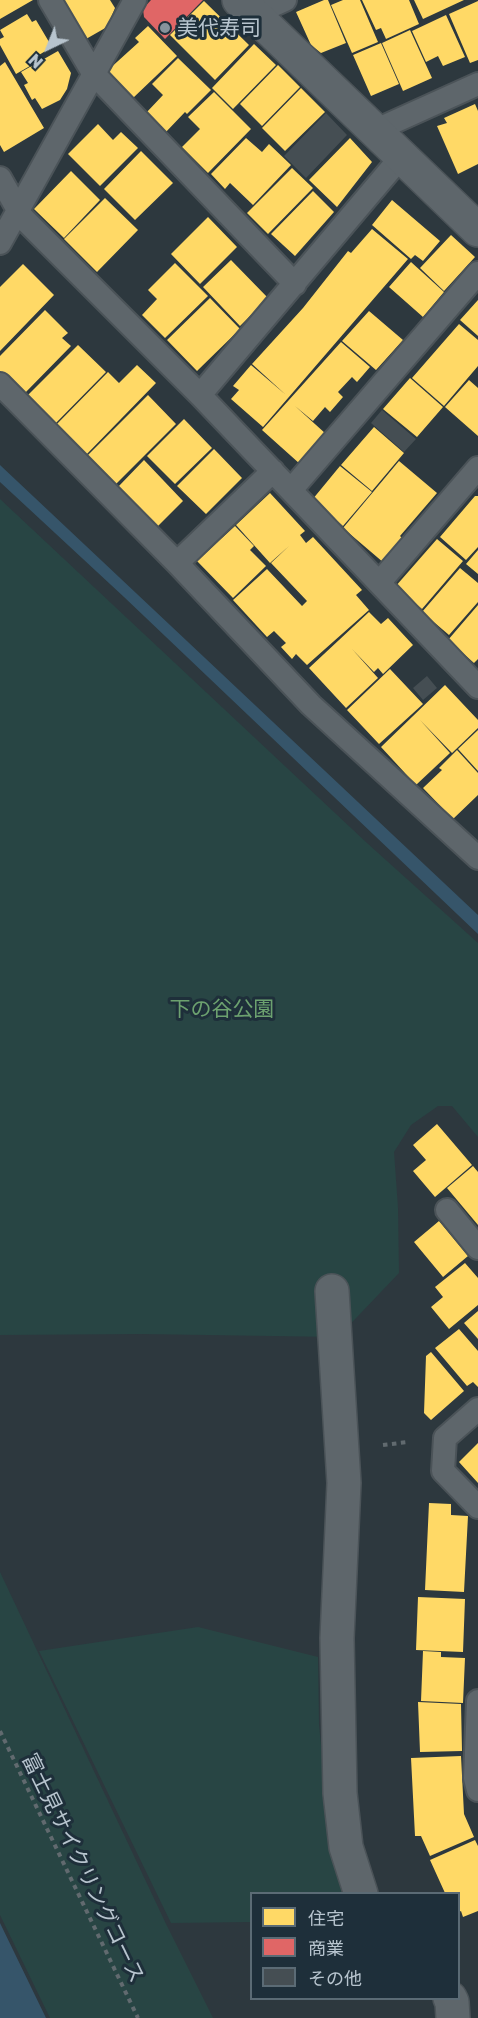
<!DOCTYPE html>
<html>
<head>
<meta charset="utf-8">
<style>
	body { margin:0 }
	#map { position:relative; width:478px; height:2018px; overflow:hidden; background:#2d383e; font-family:"Golos Text","Noto Sans JP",sans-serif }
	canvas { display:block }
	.legend { position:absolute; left:250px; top:1892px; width:210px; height:108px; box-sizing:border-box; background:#1e2f3a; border:2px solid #5b6b75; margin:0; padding:8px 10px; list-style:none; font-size:18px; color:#b7c4ce }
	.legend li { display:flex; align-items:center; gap:12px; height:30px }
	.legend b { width:30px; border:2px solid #5b6b75 }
	.north { position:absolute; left:18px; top:18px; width:60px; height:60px; -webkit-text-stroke:4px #1e2f3a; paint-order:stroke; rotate:223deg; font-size:16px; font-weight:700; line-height:24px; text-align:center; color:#b7c4ce }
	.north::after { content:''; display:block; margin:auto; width:21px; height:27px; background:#b7c4ce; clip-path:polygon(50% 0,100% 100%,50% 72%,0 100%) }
</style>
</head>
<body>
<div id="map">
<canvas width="478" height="2018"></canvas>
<ul class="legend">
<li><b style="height:16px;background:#ffd966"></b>住宅</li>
<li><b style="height:16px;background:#e06666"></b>商業</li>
<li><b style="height:16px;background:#454e53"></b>その他</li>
</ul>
<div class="north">N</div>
</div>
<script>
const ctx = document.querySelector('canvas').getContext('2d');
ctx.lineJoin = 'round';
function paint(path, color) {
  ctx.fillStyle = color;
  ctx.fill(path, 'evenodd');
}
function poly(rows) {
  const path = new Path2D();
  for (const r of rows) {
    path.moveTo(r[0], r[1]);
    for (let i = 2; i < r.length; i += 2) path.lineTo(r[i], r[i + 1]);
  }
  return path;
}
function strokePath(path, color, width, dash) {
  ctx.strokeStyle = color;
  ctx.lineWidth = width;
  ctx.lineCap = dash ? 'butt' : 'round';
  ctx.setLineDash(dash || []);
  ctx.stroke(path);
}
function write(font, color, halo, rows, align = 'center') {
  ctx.font = font + ' "Golos Text","Noto Sans JP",sans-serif';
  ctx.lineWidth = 6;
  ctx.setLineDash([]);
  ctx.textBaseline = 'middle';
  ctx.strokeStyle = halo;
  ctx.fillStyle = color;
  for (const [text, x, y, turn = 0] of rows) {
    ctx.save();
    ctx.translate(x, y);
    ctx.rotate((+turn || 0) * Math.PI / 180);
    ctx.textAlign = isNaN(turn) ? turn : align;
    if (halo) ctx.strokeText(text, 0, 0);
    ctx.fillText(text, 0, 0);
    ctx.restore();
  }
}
paint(poly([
	[0,499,367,843,478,943,478,1137,452,1106,438,1106,411,1125,394,1152,398,1208,399,1273,338,1337,141,1334,0,1335],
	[0,1572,167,1926,213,2018,50,2018,0,1915],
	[198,1627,318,1657,319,1724,330,1839,348,1893,252,1894,251,1922,171,1923,39,1651]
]), '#284544');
paint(poly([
	[0,465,478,915,478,934,124,597,0,482],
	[0,1923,46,2018,0,2018]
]), '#36556a');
paint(poly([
	[0,0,33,0,0,19],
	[63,0,110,0,115,8,107,27,86,39],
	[324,0,328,0,346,43,321,53,311,45,296,12],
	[343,0,360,0,378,42,352,53,331,5],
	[362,0,409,0,419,24,386,39,381,28,376,30],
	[414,0,464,0,423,19],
	[204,1,249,45,215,80,170,35],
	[478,1,478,60,470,63,449,14],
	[27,14,32,22,36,20,52,47,34,58,37,62,16,74,0,45,0,39,4,37,0,30],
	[446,15,465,57,443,66,438,56,426,62,412,31],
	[148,26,177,56,133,98,107,71,139,42,135,38],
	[410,30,432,78,403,91,382,43],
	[381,43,399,84,371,96,353,55],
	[254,44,276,65,233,109,212,88],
	[58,51,71,73,67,89,60,100,42,109,35,98,32,100,24,85,28,83,21,72],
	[178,58,211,90,187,114,185,112,165,133,146,113,163,95,152,84],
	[5,62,44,128,4,152,0,145,0,66],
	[278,65,300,87,262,126,240,104],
	[301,88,325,112,285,151,262,128],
	[214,92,251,129,208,173,182,147,200,129,188,117],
	[475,104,478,111,478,164,458,174,437,126,447,123,444,118],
	[98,124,113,140,121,132,138,148,100,186,68,154],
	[246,138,262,152,269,144,291,165,253,205,230,183,225,189,211,174],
	[350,138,372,162,337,207,309,180],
	[141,151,173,183,135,220,104,189],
	[292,168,313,188,268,234,247,213],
	[71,171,100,200,64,238,34,209],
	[313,191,334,212,295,256,271,234],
	[105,198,138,230,97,272,64,239],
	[392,200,440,241,423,261,415,255,411,259,372,225],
	[208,217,237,247,200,284,171,254],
	[372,229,408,259,263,427,231,399,239,390,233,386,251,365,286,395,252,364,303,308,348,251,351,253],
	[451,235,475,257,444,291,420,268],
	[231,260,268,298,240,326,203,287],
	[411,262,444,292,423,317,389,287],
	[175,263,208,296,165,338,142,315,157,299,148,290],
	[23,264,54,295,0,351,0,287],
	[210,298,240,329,197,371,167,340],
	[478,300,478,336,460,320],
	[45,310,68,333,62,338,71,346,24,394,0,371,0,356],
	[369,311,403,340,376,370,342,341],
	[459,324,478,340,478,366,444,406,412,378],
	[341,342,370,367,357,382,352,377,338,392,343,397,330,412,325,407,313,421,295,406,326,434,300,464,262,430],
	[78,345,106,372,54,425,26,397],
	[137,365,156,383,85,456,54,427,108,372,119,383],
	[410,378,443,407,417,437,383,409],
	[469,380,478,388,478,436,445,407],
	[148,395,176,424,115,485,86,457],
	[184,419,212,448,175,484,147,456],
	[374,427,404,453,372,491,341,465],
	[214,449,242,478,206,514,177,486],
	[144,460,183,501,157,527,118,487],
	[399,461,437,493,400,536,404,540,384,563,343,528],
	[340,466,372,492,343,526,312,500],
	[270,493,305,531,300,535,306,543,313,537,362,590,356,595,369,610,307,665,296,654,292,659,281,647,286,643,274,631,267,637,233,600,267,569,302,606,307,601,271,563,289,546,270,563,236,525],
	[475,496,478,496,478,547,466,560,440,537],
	[235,526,254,546,250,550,266,566,233,598,197,561],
	[437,539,463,561,422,609,395,587],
	[478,550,478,574,466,564],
	[460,568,478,583,478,602,449,635,422,612],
	[478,605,478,659,474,663,448,640],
	[369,612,381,624,388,618,413,645,383,674,378,668,374,672,352,649,378,678,346,708,309,668],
	[390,669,423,704,379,744,347,710],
	[445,685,478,720,478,728,452,753,420,720,450,753,416,785,381,747],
	[478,730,478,771,458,749],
	[457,750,478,773,478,795,453,819,423,788,442,770,439,768],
	[437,1124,472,1165,435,1197,413,1171,426,1160,413,1145],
	[473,1166,478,1172,478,1225,447,1188],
	[439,1221,468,1256,443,1277,414,1242],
	[465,1263,478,1278,478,1305,449,1329,431,1307,443,1297,435,1287],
	[478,1311,478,1339,464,1323],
	[459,1329,478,1351,478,1387,473,1382,467,1386,435,1348],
	[431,1352,464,1391,431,1420,424,1413,426,1356],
	[478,1443,478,1483,459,1462],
	[429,1503,451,1504,451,1515,468,1516,464,1592,425,1590],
	[418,1597,465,1599,463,1652,416,1650],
	[423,1651,441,1652,441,1657,465,1658,463,1703,421,1701],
	[418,1702,461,1704,462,1751,420,1752],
	[461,1756,464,1814,474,1837,430,1856,421,1836,415,1836,411,1758],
	[475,1840,478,1846,478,1911,463,1917,461,1911,459,1912,459,1893,445,1893,430,1860]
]), '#ffd966');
paint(poly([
	[151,0,203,0,165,39,144,17,143,9]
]), '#e06666');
paint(poly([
	[326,113,347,135,306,178,284,156],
	[382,410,416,439,404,452,371,423],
	[427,676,437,688,423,700,413,688]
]), '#454e53');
const service = poly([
	[50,0,93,73,295,284],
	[254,14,285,0],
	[374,131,478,84],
	[0,178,22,217,200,395,478,687],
	[0,243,135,0],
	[0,384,177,563,311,705,478,858],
	[200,395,401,157],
	[291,490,478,273],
	[177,563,273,471],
	[379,583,478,468],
	[447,1210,478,1248],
	[478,1409,445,1438,443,1471,478,1507],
	[478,1701,475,1778,478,1790]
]);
const minor = poly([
	[239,0,478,230],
	[332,1291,344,1483,337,1638,340,1793,346,1847,361,1894],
	[450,1998,452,2002,453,2018]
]);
strokePath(service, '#4b5358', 26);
strokePath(minor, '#4b5358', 36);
strokePath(poly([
	[383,1445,408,1442],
	[0,1731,138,2018]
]), '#616a6f', 4, [4.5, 4.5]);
strokePath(service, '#5e666b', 22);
strokePath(minor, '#5e666b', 33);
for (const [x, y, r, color] of [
	[165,28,6,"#87939c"]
]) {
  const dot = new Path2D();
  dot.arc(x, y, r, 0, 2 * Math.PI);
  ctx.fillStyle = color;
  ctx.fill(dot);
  strokePath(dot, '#1e2f3a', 2);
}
write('21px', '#b7c4ce', '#1e2f3a', [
	["美代寿司",177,28]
], 'left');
write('21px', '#6ca16f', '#1e2f3a', [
	["下の谷公園",222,1009]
]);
write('21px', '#b7c4ce', '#1e2f3a', [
	["富士見サイクリングコース",83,1868,64]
]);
</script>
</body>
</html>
